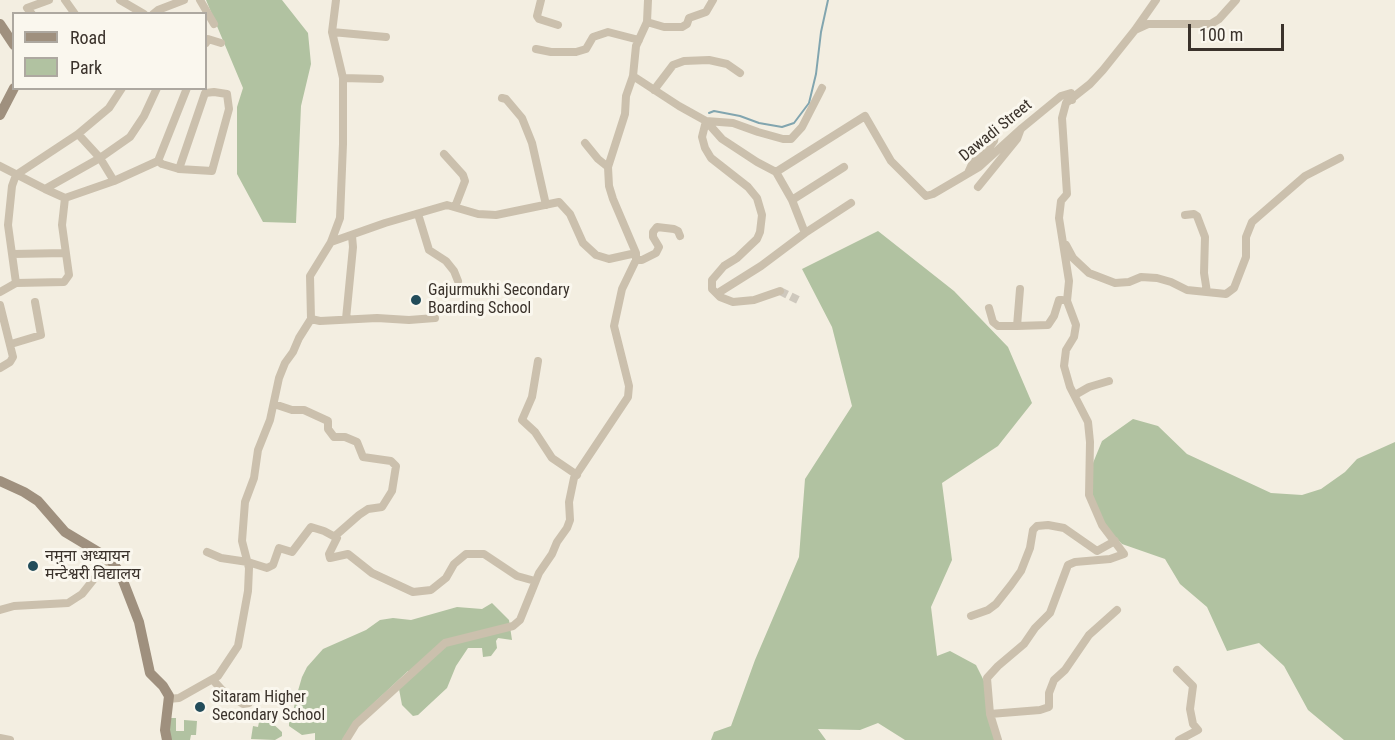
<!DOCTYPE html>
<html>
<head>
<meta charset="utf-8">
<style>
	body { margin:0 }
	#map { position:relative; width:1395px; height:740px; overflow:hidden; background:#f3eee1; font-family:"Roboto Condensed",sans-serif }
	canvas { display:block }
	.legend { position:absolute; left:12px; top:12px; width:195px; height:78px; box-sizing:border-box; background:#faf7ee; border:2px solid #ada8a0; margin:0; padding:8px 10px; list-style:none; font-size:18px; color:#3a322b }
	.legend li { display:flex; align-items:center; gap:12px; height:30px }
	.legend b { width:30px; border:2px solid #ada8a0 }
	.scale { position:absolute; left:1188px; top:24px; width:96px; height:27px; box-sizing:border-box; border:3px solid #3a322b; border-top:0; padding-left:8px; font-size:18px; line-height:21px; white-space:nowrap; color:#3a322b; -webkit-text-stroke:4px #faf7ee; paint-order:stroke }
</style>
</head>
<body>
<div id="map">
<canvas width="1395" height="740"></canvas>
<ul class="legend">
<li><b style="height:8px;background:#9f907e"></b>Road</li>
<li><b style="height:16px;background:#b1c2a1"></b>Park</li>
</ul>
<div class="scale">100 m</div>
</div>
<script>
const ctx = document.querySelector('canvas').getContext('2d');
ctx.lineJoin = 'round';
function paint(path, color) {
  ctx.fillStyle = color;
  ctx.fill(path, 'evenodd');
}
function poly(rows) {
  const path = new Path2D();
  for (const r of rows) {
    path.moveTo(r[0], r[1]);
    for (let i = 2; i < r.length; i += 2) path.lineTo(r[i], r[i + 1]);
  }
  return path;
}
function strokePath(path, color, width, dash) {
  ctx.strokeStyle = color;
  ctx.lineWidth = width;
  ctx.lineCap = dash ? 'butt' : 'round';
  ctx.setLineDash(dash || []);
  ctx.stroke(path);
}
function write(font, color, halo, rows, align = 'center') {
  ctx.font = font + ' "Roboto Condensed","Noto Sans Devanagari",sans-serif';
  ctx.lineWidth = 6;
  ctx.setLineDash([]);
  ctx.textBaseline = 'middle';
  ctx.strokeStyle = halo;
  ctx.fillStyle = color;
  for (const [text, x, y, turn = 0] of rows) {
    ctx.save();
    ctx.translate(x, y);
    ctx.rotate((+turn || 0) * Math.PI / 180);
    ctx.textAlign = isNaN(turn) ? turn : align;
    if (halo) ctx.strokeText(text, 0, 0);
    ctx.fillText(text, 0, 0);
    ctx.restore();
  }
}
paint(poly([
	[206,0,282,0,308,33,311,64,301,106,296,223,263,222,237,174,237,107,243,88],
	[878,231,954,291,1008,347,1032,403,998,446,942,483,952,560,931,607,937,656,950,651,976,665,985,683,997,740,905,740,878,723,860,730,818,729,826,740,711,740,714,732,731,726,755,660,799,557,805,479,852,406,832,327,802,269],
	[1133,419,1158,426,1187,454,1271,493,1302,495,1321,489,1345,472,1357,459,1395,442,1395,740,1344,740,1308,710,1284,666,1259,643,1227,651,1207,607,1180,584,1165,559,1122,544,1105,527,1089,486,1093,463,1102,441],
	[492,603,509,620,512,640,498,638,496,641,497,648,491,656,483,657,482,648,468,648,456,666,447,688,418,715,413,716,402,705,399,689,412,675,408,671,357,719,344,740,315,740,315,733,302,735,289,726,289,720,293,714,295,701,302,677,307,667,323,649,366,630,380,620,393,618,411,620,457,607,482,609],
	[260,717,272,723,282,732,282,736,275,740,251,739,253,726,258,727],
	[170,718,176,718,176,731,184,731,184,720,197,721,196,735,191,735,190,740,171,740,169,732]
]), '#b1c2a1');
strokePath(poly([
	[709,113,714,111,740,116,759,123,782,127,794,123,809,103,816,74,821,32,828,0]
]), '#81a5af', 2);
strokePath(poly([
	[780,291,798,300]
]), '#cec8bd', 8, [8, 4]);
strokePath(poly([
	[65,0,75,14],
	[120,0,144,14],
	[200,0,214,24],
	[541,0,537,16,539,19,558,25],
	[32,14,27,8,49,0],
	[153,14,158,10,184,0],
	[647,22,664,27,682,27,687,24,689,18,706,12,713,0],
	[1137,29,1148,24,1211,24,1219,19,1236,0],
	[332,32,386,37],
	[206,43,208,39,221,43],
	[536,49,551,52,576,52,586,49,593,37,608,32,639,40],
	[633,76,679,106,706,121,722,139,757,162,776,172,865,116,891,161,926,196,933,194,979,167,1022,128,1061,96,1071,93,1072,100],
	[343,78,380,79],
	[157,88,144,116,130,137,100,158,114,181,158,161,187,88],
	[654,90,673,65,684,61,709,60,727,64,740,73],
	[502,98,506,99,522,118,532,143,546,205],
	[585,143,598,159,608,167],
	[444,154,463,175,465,181,455,207],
	[158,161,162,164,179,169,205,93,214,92,227,94,229,109,212,171,179,169],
	[0,166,45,189],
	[968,173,973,162,989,148,994,141,996,129],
	[114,181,65,198,45,189,100,158,78,134,109,108,122,88],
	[978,187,1017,139,1020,131],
	[792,200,844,167],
	[418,214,429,250,446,261,454,271,458,281],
	[1185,215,1194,214,1197,216,1205,237,1204,273,1207,292],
	[805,233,851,203],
	[331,242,385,223,447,205,478,214,496,215,559,202,570,214,583,243,596,255,609,259,636,253],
	[1066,245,1073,258,1089,273,1115,283,1129,282,1141,277,1157,278,1171,282,1187,290,1226,294,1234,288,1246,257,1246,237,1252,222,1305,176,1340,158],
	[13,254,65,253],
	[636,260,642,260,656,253,659,247,653,237,653,232,657,227,674,229,678,231,680,236],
	[16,283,64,282,69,275,62,225,65,198],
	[1020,289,1017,326,1048,325,1054,316,1059,300,1062,300],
	[780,291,754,300,733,302,720,297,712,289,712,280,724,266,737,258,757,239,760,232,762,215,757,198,748,187,711,158,705,148,702,137,706,121,733,123,758,132,783,139,791,139,802,127,822,88],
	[0,292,16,283,8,225,12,186,16,175,78,134],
	[718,293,761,266,805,233,792,200,776,172],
	[0,305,13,357,10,362,0,368],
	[989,308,993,322,998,326,1017,326],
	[311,319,320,321,377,318,409,320,435,318],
	[346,319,353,247,352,236],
	[11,344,41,335,35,302],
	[538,361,532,397,522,420,535,432,552,458,577,475],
	[1075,395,1089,387,1109,381],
	[274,404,292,410,304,410,328,421,328,429,334,437,345,437,357,442,363,457,391,461,396,466,392,491,382,507,368,509,359,515,335,536],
	[207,552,221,558,248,562,267,568,273,565,279,548,292,552,311,527,324,531,337,538,329,554,330,558,348,554,372,573,413,592,431,590,446,578,454,564,466,554,484,554,517,576,535,581],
	[0,610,14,606,68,603,82,594,110,559],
	[971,616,988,610,996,604,1011,585,1021,571,1030,548,1033,530,1037,526,1048,525,1064,528,1097,551,1115,541],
	[1177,670,1193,686,1190,709,1193,724,1198,730,1179,740],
	[213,680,222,690,243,704,249,703,251,699],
	[168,699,179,698,218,676,238,646,248,591,249,568,242,541,245,502,254,478,258,450,270,420,279,378,285,363,293,352,299,338,311,319,310,276,331,242,340,218,343,144,343,78,332,32,336,0],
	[990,714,1040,710,1049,707,1049,693,1054,680,1065,670,1089,635,1117,610],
	[0,738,10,740],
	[346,740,356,724,445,643,513,626,520,620,539,573,552,554,557,542,567,528,570,520,569,502,574,478,628,397,629,386,614,326,622,289,636,260,636,253,613,199,609,186,608,167,625,114,626,96,633,76,636,46,647,22,648,0],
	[998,740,990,714,987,678,998,666,1024,644,1035,628,1050,613,1068,565,1075,562,1110,559,1124,554,1102,525,1089,495,1090,442,1088,422,1070,387,1064,366,1066,350,1074,337,1076,325,1067,301,1069,281,1059,218,1061,201,1067,194,1062,118,1066,103,1090,84,1103,70,1135,30,1156,0]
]), '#cbc0ad', 8);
strokePath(poly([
	[0,24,14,45],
	[0,115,14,88],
	[0,481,24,492,38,501,65,532,110,559,120,573,139,622,150,673,163,686,169,696,165,730,167,740]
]), '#9f907e', 10);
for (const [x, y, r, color] of [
	[416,300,6,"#224c5a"],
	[33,566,6,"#224c5a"],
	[200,707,6,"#224c5a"]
]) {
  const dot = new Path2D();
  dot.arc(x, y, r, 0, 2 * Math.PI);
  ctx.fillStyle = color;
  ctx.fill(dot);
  strokePath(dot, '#faf7ee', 2);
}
write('16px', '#3a322b', '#faf7ee', [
	["Dawadi Street",996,131,-39]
]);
write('16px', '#3a322b', '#faf7ee', [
	["Gajurmukhi Secondary",428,291],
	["Boarding School",428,309],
	["नमुना अध्यायन",45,557],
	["मन्टेश्वरी विद्यालय",45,575],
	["Sitaram Higher",212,698],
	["Secondary School",212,716]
], 'left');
</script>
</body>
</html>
